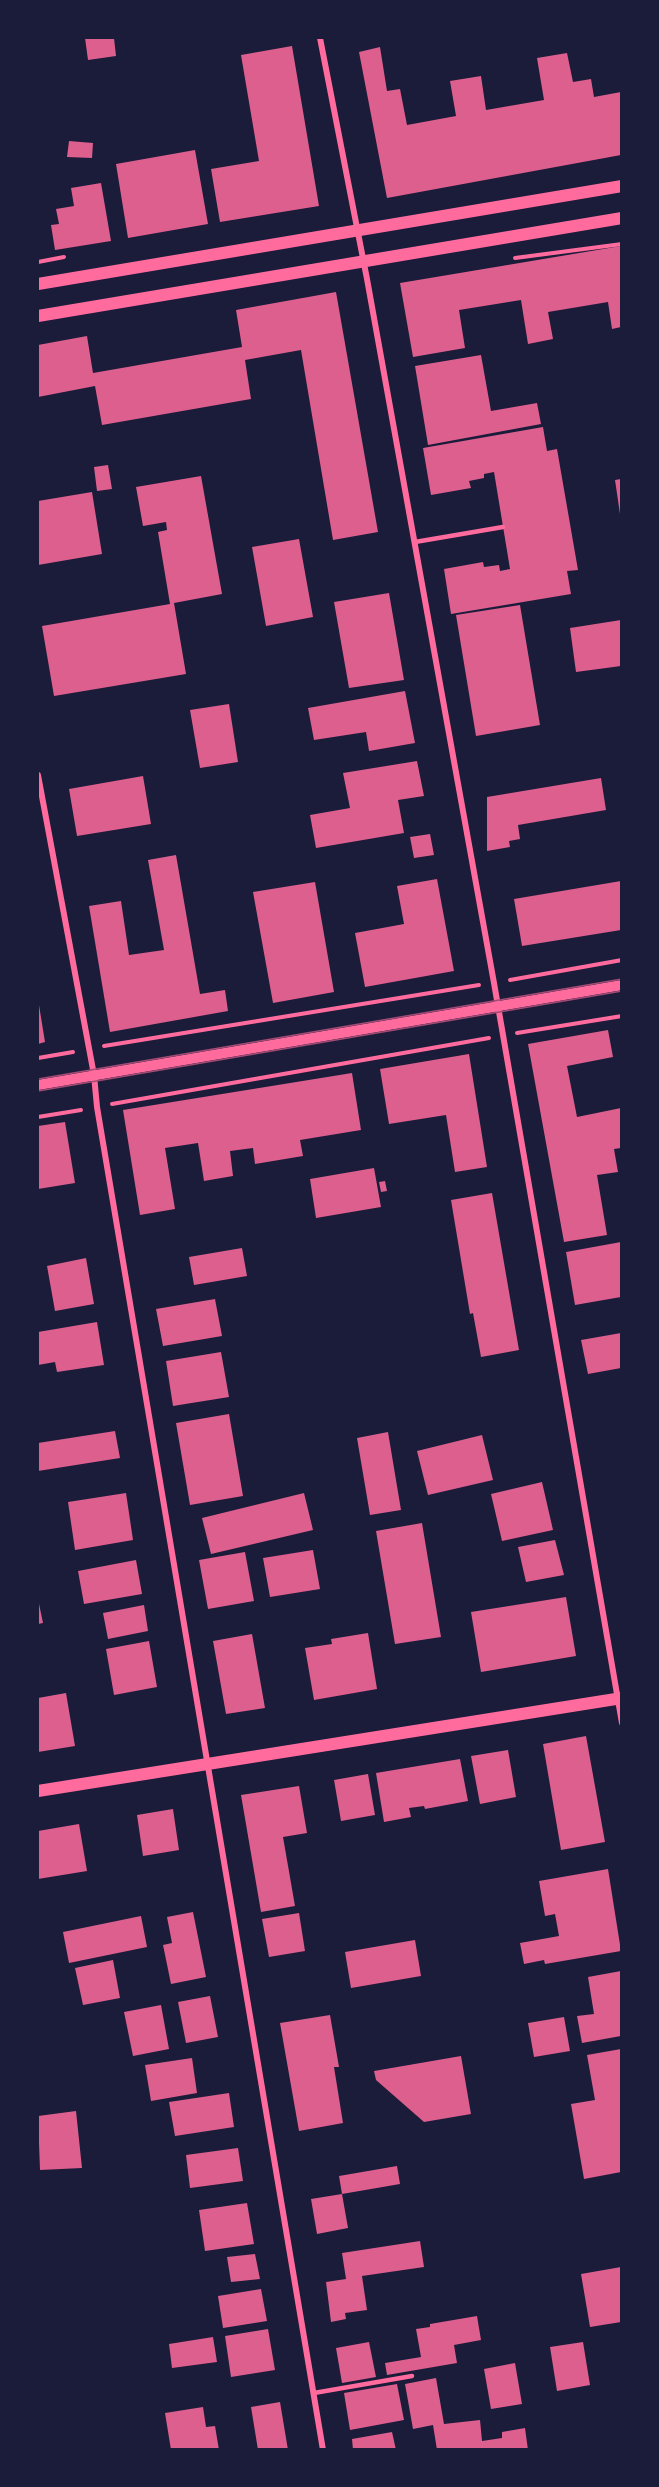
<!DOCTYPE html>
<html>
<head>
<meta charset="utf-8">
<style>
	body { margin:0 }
	#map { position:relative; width:659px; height:2487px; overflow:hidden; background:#1b1b3a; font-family:Overpass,sans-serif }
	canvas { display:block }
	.frame { position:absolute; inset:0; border:39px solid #1b1b3a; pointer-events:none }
</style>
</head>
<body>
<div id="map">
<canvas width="659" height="2487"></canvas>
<div class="frame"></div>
</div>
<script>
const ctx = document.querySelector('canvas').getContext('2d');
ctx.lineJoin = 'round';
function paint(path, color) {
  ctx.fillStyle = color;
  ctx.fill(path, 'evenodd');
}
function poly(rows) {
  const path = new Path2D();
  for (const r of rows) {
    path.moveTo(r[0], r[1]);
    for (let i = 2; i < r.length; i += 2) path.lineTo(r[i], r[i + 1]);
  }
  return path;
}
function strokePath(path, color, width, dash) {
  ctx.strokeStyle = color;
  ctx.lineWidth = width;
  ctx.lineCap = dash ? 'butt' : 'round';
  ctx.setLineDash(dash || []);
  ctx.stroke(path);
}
paint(poly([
	[85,38,114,38,116,56,88,60],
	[292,46,319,206,220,222,211,169,259,161,241,55],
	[380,47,387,91,400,89,407,125,456,116,450,81,481,76,486,110,544,100,537,58,567,53,573,82,591,79,594,97,621,92,621,155,387,198,359,52],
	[69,141,93,143,92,158,67,157],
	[195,150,208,224,128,238,116,164],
	[101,183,111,241,55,250,51,225,59,224,56,209,74,206,71,188],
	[621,246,621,327,612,329,608,302,548,312,553,339,528,344,521,300,459,310,465,348,413,357,400,283],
	[336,292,378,532,333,540,301,350,245,360,251,399,102,425,95,386,38,397,38,345,87,336,93,373,242,347,236,310],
	[481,355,491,411,537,403,541,424,428,445,415,366],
	[543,427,547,451,557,449,578,570,567,571,571,594,451,614,444,569,483,562,484,567,499,565,500,571,510,569,494,472,484,474,484,478,469,481,471,488,431,495,423,448],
	[108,465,112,489,97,491,94,467],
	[201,476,222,594,174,603,186,674,54,696,42,626,170,604,158,532,167,530,166,522,143,526,136,487],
	[621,479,621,514,620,514,615,480],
	[92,492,102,554,38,565,38,501],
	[299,539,313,617,266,626,252,547],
	[389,593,404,680,349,688,334,602],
	[520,605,540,725,476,736,456,615],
	[621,620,621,666,576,672,570,628],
	[405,691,415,743,369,751,366,732,314,740,308,708],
	[229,704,238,762,200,768,190,710],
	[417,761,424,796,398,800,404,833,316,848,310,815,350,808,343,773],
	[143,776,151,824,77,836,69,789],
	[601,778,606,810,518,825,520,839,509,841,510,847,487,851,487,797],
	[430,834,434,855,414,858,410,837],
	[176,855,200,994,225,990,228,1011,110,1032,89,906,121,901,129,955,164,950,148,860],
	[437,879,454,971,365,987,355,933,404,924,397,886],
	[621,881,621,930,522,946,514,899],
	[315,882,334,992,273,1003,253,892],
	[38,999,45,1042,38,1044],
	[608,1030,613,1057,567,1066,577,1117,621,1108,621,1148,614,1149,618,1172,597,1175,607,1235,564,1242,528,1044],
	[469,1054,487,1167,455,1172,446,1115,389,1124,380,1069],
	[352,1073,361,1130,300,1140,303,1156,255,1164,253,1148,230,1151,233,1176,204,1181,198,1143,165,1148,175,1209,140,1215,123,1110],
	[65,1122,75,1183,38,1189,38,1126],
	[374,1168,381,1207,316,1218,310,1179],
	[385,1181,387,1191,381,1192,379,1182],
	[492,1193,519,1350,481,1357,473,1313,470,1314,451,1200],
	[621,1242,621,1297,575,1305,566,1252],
	[242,1248,247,1276,194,1285,189,1257],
	[86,1258,94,1304,55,1311,47,1266],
	[215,1299,222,1336,163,1346,156,1309],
	[97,1322,104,1365,57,1372,55,1362,38,1365,38,1332],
	[621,1333,621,1368,588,1374,581,1340],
	[221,1352,229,1397,173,1406,166,1361],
	[229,1414,243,1496,190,1505,176,1423],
	[115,1431,120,1458,38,1471,38,1443],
	[388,1432,401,1510,370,1515,357,1438],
	[482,1435,493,1480,428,1495,417,1451],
	[542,1482,553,1530,502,1541,491,1494],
	[126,1493,133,1540,75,1550,68,1502],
	[304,1493,313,1530,211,1554,202,1518],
	[422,1523,441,1637,395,1644,376,1531],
	[555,1540,564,1575,526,1582,518,1547],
	[313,1550,320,1589,270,1597,263,1558],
	[245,1552,254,1601,208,1609,199,1560],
	[136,1560,142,1594,84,1604,78,1571],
	[566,1597,576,1656,481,1672,471,1612],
	[38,1599,43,1623,38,1624],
	[144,1605,148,1631,108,1639,103,1613],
	[368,1633,377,1689,314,1700,305,1648,332,1644,331,1639],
	[252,1634,265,1708,226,1714,213,1641],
	[149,1641,157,1687,114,1695,106,1649],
	[66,1693,75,1746,38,1752,38,1698],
	[586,1736,605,1842,561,1850,543,1744],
	[508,1750,516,1797,480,1804,471,1756],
	[460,1759,468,1801,425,1809,424,1806,409,1808,411,1817,384,1822,376,1773],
	[368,1774,375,1815,341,1821,334,1780],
	[299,1786,307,1833,283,1837,295,1906,261,1912,241,1795],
	[173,1809,179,1850,143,1856,137,1815],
	[79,1824,87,1871,38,1879,38,1831],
	[608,1869,621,1951,545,1964,544,1960,524,1964,520,1943,559,1936,555,1914,545,1916,539,1881],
	[193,1912,206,1977,171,1984,163,1945,172,1943,167,1917],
	[299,1913,305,1951,269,1957,262,1919],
	[141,1916,147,1947,69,1963,63,1932],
	[415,1940,421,1976,351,1988,345,1952],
	[113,1960,120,1998,83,2005,75,1968],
	[621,1971,621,2036,582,2043,577,2016,594,2014,588,1977],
	[210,1996,218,2037,186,2043,178,2002],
	[161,2005,169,2049,133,2056,124,2012],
	[330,2015,339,2067,334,2067,343,2123,299,2131,280,2023],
	[564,2017,570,2051,534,2057,528,2023],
	[621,2049,621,2172,584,2179,571,2104,595,2100,587,2055],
	[461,2056,471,2114,424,2122,376,2080,374,2071],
	[192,2058,197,2093,151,2101,145,2065],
	[229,2093,234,2127,175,2136,169,2102],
	[76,2111,82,2168,40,2170,38,2116],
	[238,2148,243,2181,190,2188,186,2155],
	[397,2166,400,2184,342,2194,339,2176],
	[342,2194,348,2228,317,2234,311,2199],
	[247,2203,254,2244,205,2251,199,2210],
	[420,2241,424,2267,362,2276,367,2310,345,2313,346,2319,331,2322,326,2282,346,2279,342,2253],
	[255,2254,260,2279,231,2282,227,2257],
	[621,2267,621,2322,590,2327,581,2274],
	[261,2289,267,2321,223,2328,218,2296],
	[477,2316,481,2340,454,2345,457,2363,387,2375,385,2363,421,2357,416,2329,430,2327,430,2324],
	[268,2329,275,2370,231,2377,225,2336],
	[213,2337,217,2362,172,2368,169,2344],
	[369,2342,376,2377,342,2383,336,2348],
	[583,2342,590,2385,557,2391,550,2347],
	[515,2363,522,2404,491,2409,484,2369],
	[436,2378,444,2424,480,2420,482,2441,502,2438,502,2432,525,2428,528,2450,437,2450,433,2425,413,2429,405,2384],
	[397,2384,404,2420,350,2430,344,2393],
	[280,2402,288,2450,258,2450,251,2407],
	[203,2407,206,2427,215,2426,219,2450,171,2450,165,2413],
	[392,2432,396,2450,353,2450,352,2439]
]), '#dd5f8e');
strokePath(poly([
	[515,258,622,244],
	[38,262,64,257],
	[510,980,622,960],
	[517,1033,622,1016],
	[104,1046,479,985],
	[38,1058,73,1052],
	[112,1104,489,1038],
	[38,1117,81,1110]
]), '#ff6b9d', 4);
strokePath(poly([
	[415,542,503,527],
	[314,2393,412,2376]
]), '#ff6b9d', 4.5);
strokePath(poly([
	[320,38,367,279,494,983,622,1723],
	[38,775,94,1075,97,1107,323,2450]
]), '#ff6b9d', 6);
strokePath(poly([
	[38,1085,622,985]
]), '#ff6b9d', 10);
strokePath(poly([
	[38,284,622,186],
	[38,316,622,218],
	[38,1791,622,1698]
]), '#ff6b9d', 12);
strokePath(poly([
	[38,1079,622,979],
	[38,1091,622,991]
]), '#a44b75', 1.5);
</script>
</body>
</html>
